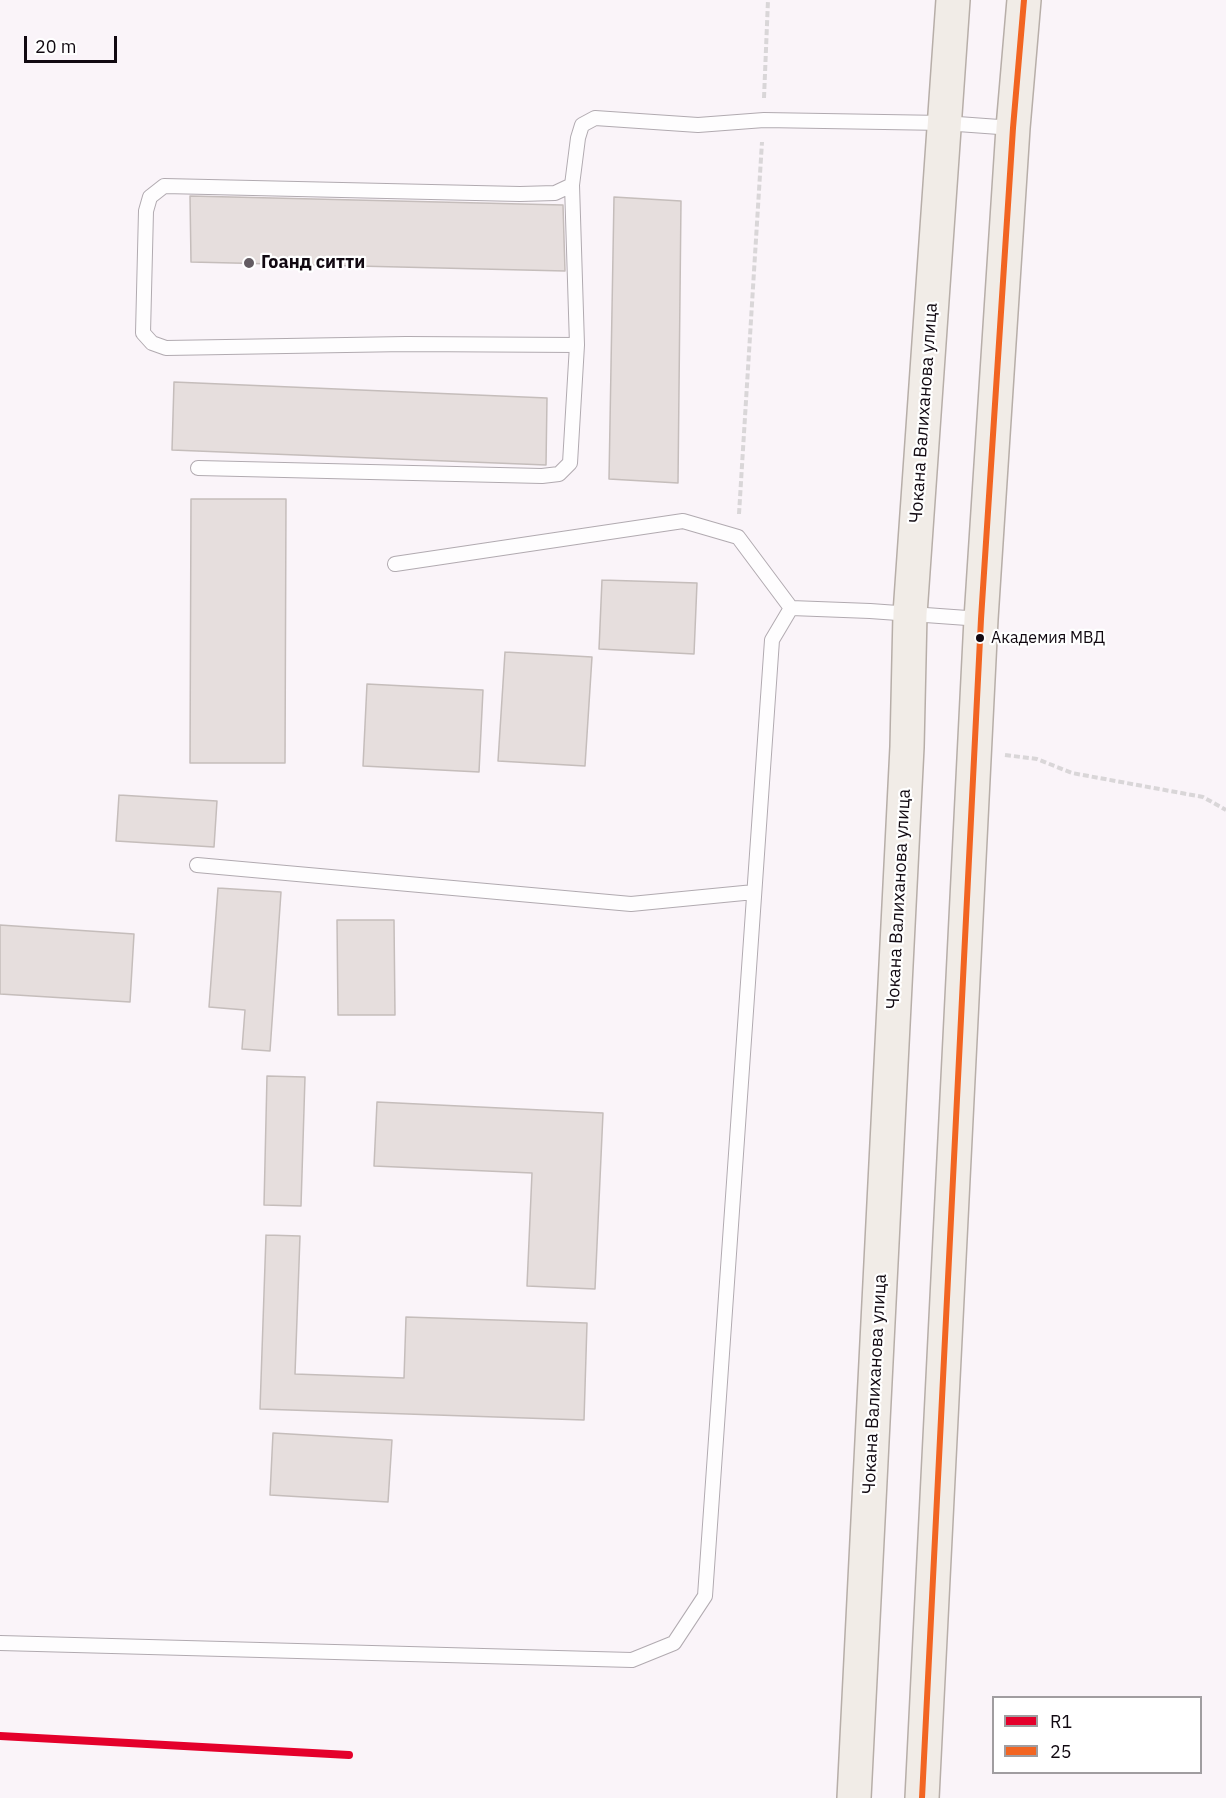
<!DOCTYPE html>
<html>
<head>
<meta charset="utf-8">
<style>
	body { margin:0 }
	#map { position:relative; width:1226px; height:1798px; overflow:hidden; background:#faf4f9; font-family:"IBM Plex Sans",sans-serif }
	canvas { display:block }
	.legend { position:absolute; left:992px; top:1696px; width:210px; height:78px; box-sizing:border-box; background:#fff; border:2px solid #a09da0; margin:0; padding:8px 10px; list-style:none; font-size:18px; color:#110911 }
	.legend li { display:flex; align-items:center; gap:12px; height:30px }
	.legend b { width:30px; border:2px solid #a09da0 }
	.scale { position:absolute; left:24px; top:36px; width:93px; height:27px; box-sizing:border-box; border:3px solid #110911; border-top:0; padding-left:8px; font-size:18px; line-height:21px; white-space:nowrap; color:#110911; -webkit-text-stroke:4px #fff; paint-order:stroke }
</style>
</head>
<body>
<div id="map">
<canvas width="1226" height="1798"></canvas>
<ul class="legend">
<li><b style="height:8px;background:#e4002b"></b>R1</li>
<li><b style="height:8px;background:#f26522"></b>25</li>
</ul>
<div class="scale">20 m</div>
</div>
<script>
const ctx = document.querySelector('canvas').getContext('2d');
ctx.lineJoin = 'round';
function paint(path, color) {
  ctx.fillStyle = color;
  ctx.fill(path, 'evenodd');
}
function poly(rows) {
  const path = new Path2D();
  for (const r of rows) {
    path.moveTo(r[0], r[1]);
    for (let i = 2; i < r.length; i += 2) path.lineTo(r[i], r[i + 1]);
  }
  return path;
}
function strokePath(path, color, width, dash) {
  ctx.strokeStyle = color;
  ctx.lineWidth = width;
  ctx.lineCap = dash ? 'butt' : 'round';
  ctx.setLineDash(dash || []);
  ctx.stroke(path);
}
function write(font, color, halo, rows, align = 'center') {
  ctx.font = font + ' "IBM Plex Sans",sans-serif';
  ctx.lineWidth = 4.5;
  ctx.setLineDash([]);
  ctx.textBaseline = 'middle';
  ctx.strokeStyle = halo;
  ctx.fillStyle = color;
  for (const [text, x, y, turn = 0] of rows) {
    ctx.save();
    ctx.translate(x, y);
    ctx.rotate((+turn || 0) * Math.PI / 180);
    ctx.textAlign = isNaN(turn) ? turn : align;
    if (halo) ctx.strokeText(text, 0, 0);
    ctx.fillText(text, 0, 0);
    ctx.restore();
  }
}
const building = poly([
	[190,196,563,205,565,271,191,262,190,196],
	[614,197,681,201,678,483,609,479,614,197],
	[174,382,547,398,546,465,172,450,174,382],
	[191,499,286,499,285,763,190,763,191,499],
	[602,580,697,583,694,654,599,649,602,580],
	[505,652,592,657,585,766,498,761,505,652],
	[367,684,483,690,479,772,363,766,367,684],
	[119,795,217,801,214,847,116,841,119,795],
	[218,888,281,892,270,1051,242,1049,245,1010,209,1007,218,888],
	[337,920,394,920,395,1015,338,1015,337,920],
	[0,925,134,934,130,1002,0,994,0,925],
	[267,1076,305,1077,301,1206,264,1205,267,1076],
	[377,1102,603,1113,595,1289,527,1286,532,1173,374,1166,377,1102],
	[266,1235,300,1236,295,1374,404,1378,406,1317,587,1323,584,1420,260,1409,266,1235],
	[273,1433,392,1440,388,1502,270,1495,273,1433]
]);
paint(building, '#e6dedd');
strokePath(building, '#c5bdbb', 1.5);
const service = poly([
	[572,185,555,193,520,194,164,186,150,197,146,211,143,333,152,343,166,348,406,344,577,345],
	[198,468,542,476,559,474,570,463,577,345,572,185,578,138,582,125,595,118,698,125,764,120,944,123,1013,128],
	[395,564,683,521,738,537,791,608],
	[197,865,631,904,754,892],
	[0,1643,632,1660,674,1643,705,1596,772,640,791,608,870,611,981,619]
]);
const primary = poly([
	[854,1798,907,747,910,614,953,0],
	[922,1798,981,619,1013,128,1024,0]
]);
strokePath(service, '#b1aab0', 16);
strokePath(primary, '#b7aea8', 36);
strokePath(poly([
	[764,98,768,0],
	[739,514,762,142],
	[1005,755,1037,759,1072,773,1203,797,1226,810]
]), '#d9d6d8', 4, [6, 3]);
strokePath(service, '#fefdfe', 14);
strokePath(primary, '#f1ece7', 33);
strokePath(poly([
	[922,1798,981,619,1013,128,1024,0]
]), '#f26522', 6);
strokePath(poly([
	[0,1736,349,1755]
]), '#e4002b', 8);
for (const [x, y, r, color] of [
	[249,263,6,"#635b62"],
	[980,638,5,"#110911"]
]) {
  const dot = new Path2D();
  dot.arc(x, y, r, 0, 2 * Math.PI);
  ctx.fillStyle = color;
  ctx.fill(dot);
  strokePath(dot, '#fff', 2);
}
write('16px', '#110911', '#fff', [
	["Академия МВД",991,638]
], 'left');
write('bold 18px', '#110911', '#fff', [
	["Гоанд ситти",261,263]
], 'left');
write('18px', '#110911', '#fff', [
	["Чокана Валиханова улица",924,413,-86],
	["Чокана Валиханова улица",899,899,-87],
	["Чокана Валиханова улица",875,1384,-87]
]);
</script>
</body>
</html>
